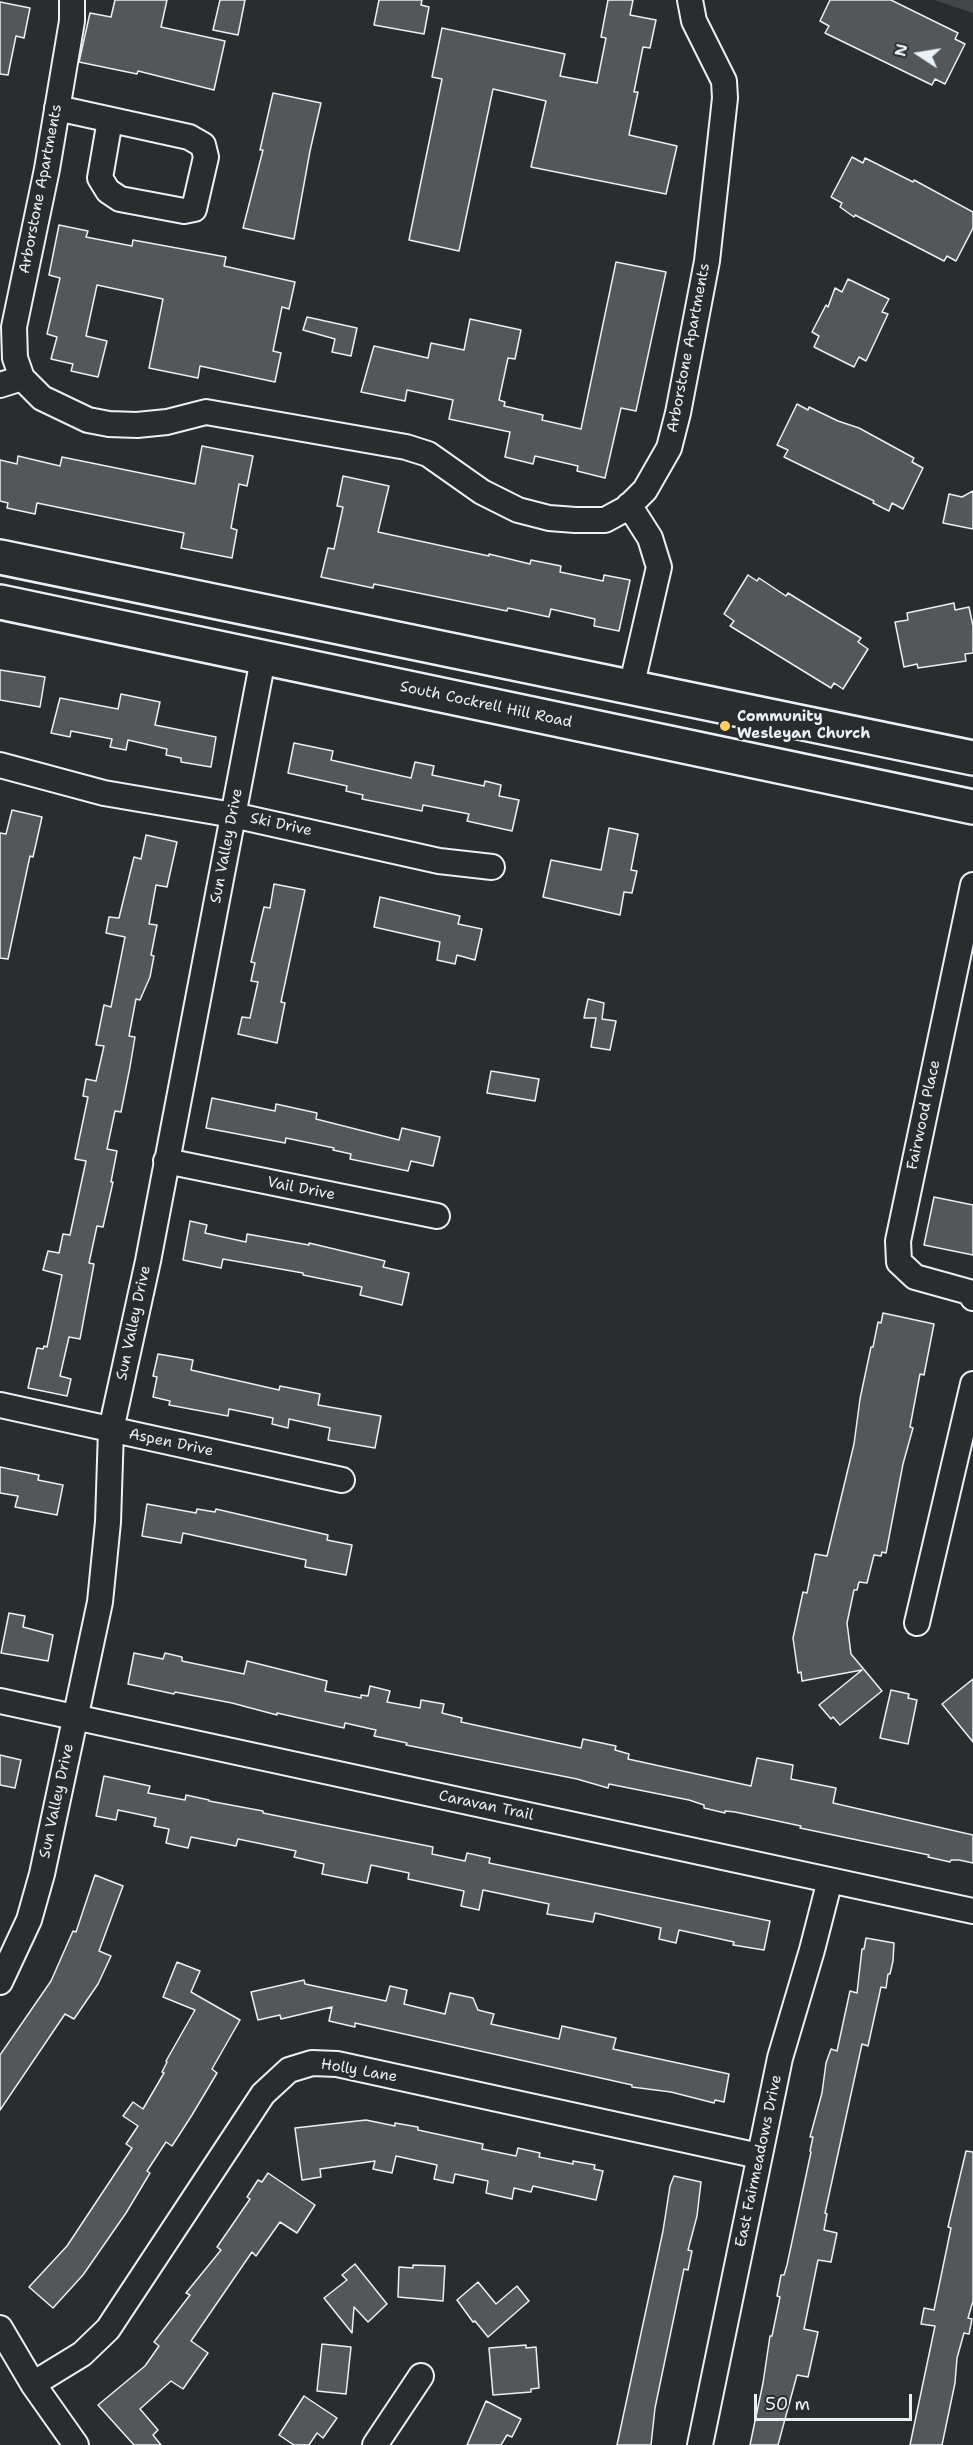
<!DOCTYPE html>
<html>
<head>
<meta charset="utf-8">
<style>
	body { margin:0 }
	#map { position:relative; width:973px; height:2445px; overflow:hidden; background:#2a2d2e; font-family:"Shantell Sans",sans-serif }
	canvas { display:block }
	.north { position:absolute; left:889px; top:24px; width:60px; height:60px; -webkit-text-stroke:4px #2a2d2e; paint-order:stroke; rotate:282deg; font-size:16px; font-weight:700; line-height:24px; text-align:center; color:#e8f1f8 }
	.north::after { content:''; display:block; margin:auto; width:21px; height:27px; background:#e8f1f8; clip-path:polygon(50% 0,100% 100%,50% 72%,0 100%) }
	.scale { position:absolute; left:754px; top:2394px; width:158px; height:27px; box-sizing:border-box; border:3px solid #e8f1f8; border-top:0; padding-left:8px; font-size:18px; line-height:21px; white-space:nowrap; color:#e8f1f8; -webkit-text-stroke:4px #2a2d2e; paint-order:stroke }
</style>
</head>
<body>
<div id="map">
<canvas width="973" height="2445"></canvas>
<div class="north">N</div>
<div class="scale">50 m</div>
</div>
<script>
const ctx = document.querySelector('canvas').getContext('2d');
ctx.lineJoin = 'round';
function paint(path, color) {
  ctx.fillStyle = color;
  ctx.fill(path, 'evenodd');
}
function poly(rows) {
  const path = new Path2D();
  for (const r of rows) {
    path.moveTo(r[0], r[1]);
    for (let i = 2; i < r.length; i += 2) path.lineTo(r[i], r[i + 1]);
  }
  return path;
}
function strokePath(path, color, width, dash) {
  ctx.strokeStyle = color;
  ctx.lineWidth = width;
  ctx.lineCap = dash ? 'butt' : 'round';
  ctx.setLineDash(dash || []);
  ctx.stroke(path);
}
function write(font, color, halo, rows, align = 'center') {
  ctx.font = font + ' "Shantell Sans",sans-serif';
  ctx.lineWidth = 4.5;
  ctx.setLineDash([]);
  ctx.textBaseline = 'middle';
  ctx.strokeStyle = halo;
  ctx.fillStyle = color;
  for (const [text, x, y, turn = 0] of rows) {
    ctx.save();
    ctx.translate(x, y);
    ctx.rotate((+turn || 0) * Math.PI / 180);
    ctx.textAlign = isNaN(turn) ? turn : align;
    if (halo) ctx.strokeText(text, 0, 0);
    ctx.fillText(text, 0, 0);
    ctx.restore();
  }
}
paint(poly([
	[934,0,973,0,973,13]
]), '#424648');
const building = poly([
	[115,0,167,0,161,27,225,41,214,90,138,71,137,74,79,62,90,13,111,17,115,0],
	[220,0,245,0,238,35,213,30,220,0],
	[379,0,422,0,421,5,429,7,424,34,374,25,379,0],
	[608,0,633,0,630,15,656,20,650,48,643,47,634,92,638,92,629,135,677,146,666,194,531,167,546,101,493,89,459,251,409,240,442,79,432,77,442,28,565,54,560,76,597,83,606,38,601,37,608,0],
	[830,0,891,0,958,33,955,39,965,44,945,84,935,79,932,85,825,33,829,26,820,21,830,0],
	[0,2,30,8,24,38,16,36,8,75,0,74,0,2],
	[273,93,321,103,310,151,294,239,243,228,263,150,260,150,273,93],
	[852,157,863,163,865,158,913,182,914,180,973,212,973,228,956,261,947,256,944,261,855,215,854,217,840,207,842,203,831,197,852,157],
	[59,225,88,231,86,237,132,246,133,240,226,257,224,266,295,282,289,309,282,307,273,351,281,353,275,382,200,366,198,378,149,368,163,299,97,285,86,336,107,341,98,377,71,371,73,364,51,359,57,337,47,334,60,278,49,275,59,225],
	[616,262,666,272,636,411,621,408,605,478,577,471,578,466,535,456,533,464,505,457,510,432,449,419,453,400,407,390,405,401,361,392,374,346,428,358,431,343,464,350,470,319,521,330,515,359,508,358,499,400,505,402,504,406,543,415,542,420,581,429,616,262],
	[848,279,889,299,882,312,888,314,866,361,859,357,854,367,814,347,819,336,812,332,826,305,828,307,835,288,842,292,848,279],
	[307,317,357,328,351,356,332,352,335,339,303,330,307,317],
	[797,404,808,410,809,407,838,421,859,428,914,458,912,462,923,468,903,509,892,503,889,511,873,503,874,501,784,457,788,450,777,445,797,404],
	[202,446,253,456,247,486,239,484,231,528,237,530,232,558,181,548,184,533,37,503,35,514,7,508,8,503,0,501,0,460,17,464,18,456,60,466,62,457,195,484,202,446],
	[343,476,389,486,378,532,489,556,489,554,530,564,531,560,561,566,560,572,603,581,604,575,630,580,619,631,594,626,595,619,551,609,549,617,508,608,507,611,374,584,373,588,321,577,328,548,334,549,343,507,337,506,343,476],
	[973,491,973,529,943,523,949,494,962,497,973,491],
	[748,575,757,581,759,578,786,596,788,593,861,638,858,642,868,649,843,689,834,683,831,688,730,626,734,621,724,614,748,575],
	[954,603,955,610,969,607,973,626,973,653,965,654,966,661,918,668,917,664,904,667,895,622,908,620,907,613,954,603],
	[0,670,45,677,40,707,0,700,0,670],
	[121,694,160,702,155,725,216,737,211,767,181,762,181,758,166,755,167,749,128,740,126,750,110,747,112,739,71,731,70,737,51,733,60,698,118,709,121,694],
	[294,743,333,751,331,760,411,778,415,762,434,766,432,775,484,786,485,781,501,785,499,796,519,800,512,831,467,821,469,814,423,805,422,811,362,799,363,795,346,791,347,786,288,773,294,743],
	[12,810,42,817,33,857,30,856,8,959,0,958,0,833,6,834,12,810],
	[609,828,638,834,631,870,637,871,632,893,624,892,620,915,543,897,551,860,601,870,609,828],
	[146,835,177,842,167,887,156,885,149,924,157,925,151,955,154,956,150,977,140,1000,136,999,129,1036,135,1037,130,1067,121,1112,115,1111,107,1149,117,1151,111,1182,113,1182,103,1227,97,1226,89,1263,94,1264,80,1339,69,1337,60,1376,71,1379,67,1396,28,1388,37,1348,43,1349,44,1346,47,1347,62,1275,43,1270,48,1251,59,1253,63,1234,70,1235,86,1161,75,1159,88,1097,83,1096,86,1079,96,1081,104,1046,96,1045,104,1005,111,1007,125,937,106,933,109,917,119,918,134,857,141,859,146,835],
	[274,884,305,890,281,1002,285,1003,277,1043,238,1034,242,1017,250,1018,258,982,251,981,255,963,251,962,264,907,270,908,274,884],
	[380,897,460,916,458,924,482,929,475,960,457,955,455,964,437,960,440,942,374,927,380,897],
	[588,999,604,1003,602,1019,616,1021,610,1050,591,1047,596,1018,584,1018,588,999],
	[491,1071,539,1079,535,1101,487,1093,491,1071],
	[212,1098,275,1111,276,1104,317,1113,316,1119,399,1140,402,1128,440,1137,433,1166,411,1161,408,1171,350,1159,351,1154,333,1150,334,1148,286,1138,285,1143,206,1128,212,1098],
	[934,1197,973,1205,973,1255,924,1245,934,1197],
	[190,1221,207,1225,205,1233,246,1242,247,1234,309,1245,309,1243,385,1261,383,1267,409,1273,402,1305,360,1295,362,1287,303,1275,303,1273,223,1259,221,1268,183,1260,190,1221],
	[883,1313,934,1324,924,1375,920,1374,910,1427,913,1428,903,1464,886,1553,882,1552,881,1556,874,1555,867,1583,859,1582,857,1590,854,1590,847,1623,851,1654,882,1691,840,1725,833,1717,831,1719,819,1705,862,1670,802,1681,801,1672,798,1673,793,1638,803,1592,807,1593,815,1554,827,1556,854,1444,860,1399,871,1347,873,1347,878,1322,881,1323,883,1313],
	[158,1354,193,1360,191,1370,279,1390,280,1386,320,1394,318,1405,381,1416,375,1448,328,1440,330,1428,289,1419,288,1428,272,1424,273,1418,229,1409,228,1416,169,1405,170,1401,153,1397,157,1377,153,1376,158,1354],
	[0,1467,39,1475,38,1480,63,1485,57,1515,15,1507,18,1496,0,1493,0,1467],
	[147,1504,196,1513,197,1509,215,1512,216,1509,328,1535,327,1540,352,1545,346,1575,305,1567,306,1560,183,1533,181,1543,142,1536,147,1504],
	[9,1613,25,1616,23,1627,53,1635,48,1661,1,1653,9,1613],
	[134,1653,163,1659,165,1653,182,1657,182,1661,244,1674,247,1661,327,1681,325,1691,361,1698,361,1695,368,1696,370,1686,390,1691,387,1702,420,1708,421,1700,444,1704,442,1713,462,1718,461,1722,581,1748,583,1739,616,1746,615,1750,629,1754,628,1759,751,1786,757,1758,793,1765,791,1779,836,1788,833,1803,973,1835,973,1863,959,1860,951,1860,950,1862,928,1857,929,1855,800,1828,801,1826,735,1812,725,1811,725,1813,704,1808,704,1805,689,1800,609,1784,608,1788,577,1779,406,1745,407,1743,374,1736,376,1730,345,1723,344,1728,277,1713,277,1715,232,1703,175,1692,174,1694,128,1684,134,1653],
	[973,1679,973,1742,942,1704,973,1679],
	[891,1690,909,1694,908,1698,917,1700,908,1744,880,1738,891,1690],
	[0,1755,21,1760,15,1788,0,1785,0,1755],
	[104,1776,150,1786,148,1793,185,1800,186,1795,209,1800,209,1801,263,1811,263,1813,433,1847,432,1854,465,1861,467,1853,490,1858,489,1863,770,1921,764,1950,733,1945,734,1942,679,1930,676,1943,659,1939,661,1928,595,1913,593,1922,547,1914,549,1904,483,1890,479,1910,461,1906,464,1891,408,1879,409,1873,371,1865,367,1883,322,1874,324,1864,294,1857,296,1851,238,1839,236,1846,191,1837,188,1848,166,1843,169,1829,154,1826,156,1818,118,1810,116,1820,96,1816,104,1776],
	[95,1875,123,1886,99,1951,111,1956,98,1984,74,2019,65,2014,0,2110,0,2055,51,1981,73,1931,76,1932,95,1875],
	[866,1938,894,1943,893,1961,890,1974,888,1974,886,1988,881,1987,868,2046,862,2044,825,2213,827,2214,824,2230,837,2233,831,2262,818,2260,804,2329,818,2332,808,2377,797,2375,778,2445,750,2445,763,2383,770,2336,772,2336,780,2297,777,2296,781,2275,784,2275,787,2265,811,2152,810,2151,813,2137,810,2137,822,2093,826,2063,831,2049,837,2051,850,1991,857,1993,862,1949,864,1949,866,1938],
	[177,1962,200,1971,191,1992,240,2020,212,2069,217,2073,192,2115,172,2146,166,2142,147,2171,150,2173,126,2213,83,2275,53,2308,29,2287,67,2246,132,2148,126,2144,138,2126,123,2116,133,2102,143,2109,164,2073,162,2072,167,2062,166,2061,195,2010,163,1997,177,1962],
	[304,1980,305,1984,386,2001,390,1986,407,1990,404,2004,445,2014,450,1993,473,1998,478,2010,494,2014,491,2024,559,2039,562,2026,616,2038,613,2049,729,2074,724,2102,715,2100,714,2103,671,2092,632,2087,632,2085,355,2023,355,2027,329,2021,332,2007,281,2019,280,2015,258,2020,251,1992,304,1980],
	[366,2120,395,2126,395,2123,418,2127,418,2130,483,2144,482,2149,516,2156,518,2148,540,2153,539,2157,573,2164,573,2161,595,2165,594,2169,603,2171,596,2200,533,2186,531,2192,514,2188,512,2199,486,2193,488,2181,455,2174,453,2183,434,2179,437,2165,396,2156,392,2173,373,2169,375,2161,320,2169,321,2177,302,2180,295,2128,366,2120],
	[966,2151,973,2152,973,2301,968,2318,972,2319,969,2334,964,2333,957,2358,955,2383,942,2445,910,2445,935,2326,921,2324,924,2308,934,2310,951,2228,948,2227,966,2151],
	[268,2173,315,2205,297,2233,280,2222,256,2256,252,2252,191,2341,208,2353,183,2389,171,2381,140,2409,158,2430,153,2435,161,2445,134,2445,98,2405,145,2366,159,2346,154,2342,190,2295,186,2293,221,2250,217,2247,250,2199,247,2197,258,2180,262,2182,268,2173],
	[674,2176,701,2182,697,2216,688,2250,692,2251,688,2270,684,2269,655,2408,651,2445,617,2445,663,2231,670,2186,674,2176],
	[355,2264,387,2304,368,2322,354,2307,352,2333,324,2298,347,2280,342,2275,355,2264],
	[413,2265,445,2266,443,2301,398,2297,399,2267,413,2268,413,2265],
	[478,2282,496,2304,517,2286,529,2301,488,2337,475,2321,473,2322,457,2300,478,2282],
	[322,2344,351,2347,346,2394,317,2391,322,2344],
	[526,2345,526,2348,536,2347,539,2388,531,2389,531,2392,493,2395,489,2348,526,2345],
	[304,2396,337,2418,323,2438,317,2433,309,2445,294,2445,279,2435,304,2396],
	[486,2401,521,2419,512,2437,507,2435,501,2445,467,2445,486,2401]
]);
paint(building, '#535759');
strokePath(building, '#e8f1f8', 1.5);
const minor = poly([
	[72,0,72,21,47,169,14,327,15,358,22,378,42,398,88,420,109,424,137,425,167,422,206,412,406,447,428,454,482,492,518,510,549,518,575,520,605,520,627,508,645,490,669,448,678,413,707,261,725,98,724,81,694,21,690,0],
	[57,108,189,137,203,145,206,157,194,209,184,211,120,199,108,191,100,178,110,120],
	[0,385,22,378],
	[629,505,650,538,659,567,631,688],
	[0,765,104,793,233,815,439,861,492,867],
	[973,885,898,1241,899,1262,915,1277,969,1292,973,1298],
	[166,1161,437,1216],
	[0,1405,342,1480],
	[917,1623,973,1384],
	[0,1701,973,1911],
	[0,1982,29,1920,42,1874,100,1602,108,1522,111,1430,148,1261,263,659],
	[0,2328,33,2384,76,2445],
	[33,2384,82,2354,108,2329,263,2094,289,2070,312,2063,337,2064,759,2156],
	[375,2445,421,2376],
	[700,2445,780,2058,812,1950,830,1880]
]);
const secondary = poly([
	[0,557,973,758],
	[0,602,973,807]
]);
strokePath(minor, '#e8f1f8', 28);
strokePath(secondary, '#e8f1f8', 38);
strokePath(minor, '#2a2d2e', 24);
strokePath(secondary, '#2a2d2e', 33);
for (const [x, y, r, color] of [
	[725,726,6,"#ffd166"]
]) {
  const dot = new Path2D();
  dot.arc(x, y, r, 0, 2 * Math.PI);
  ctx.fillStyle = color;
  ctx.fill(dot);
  strokePath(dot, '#2a2d2e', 2);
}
write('15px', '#e8f1f8', '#2a2d2e', [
	["Arborstone Apartments",41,189,-79],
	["Arborstone Apartments",689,348,-79],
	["South Cockrell Hill Road",486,705,12],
	["Ski Drive",281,825,12],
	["Sun Valley Drive",227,846,-79],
	["Fairwood Place",924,1115,-78],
	["Vail Drive",301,1189,11],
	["Sun Valley Drive",134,1323,-78],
	["Aspen Drive",171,1443,12],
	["Sun Valley Drive",57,1801,-78],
	["Caravan Trail",486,1806,12],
	["Holly Lane",359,2071,10],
	["East Fairmeadows Drive",759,2161,-78]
]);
write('bold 15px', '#e8f1f8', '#2a2d2e', [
	["Community",737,717],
	["Wesleyan Church",737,734]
], 'left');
</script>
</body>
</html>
